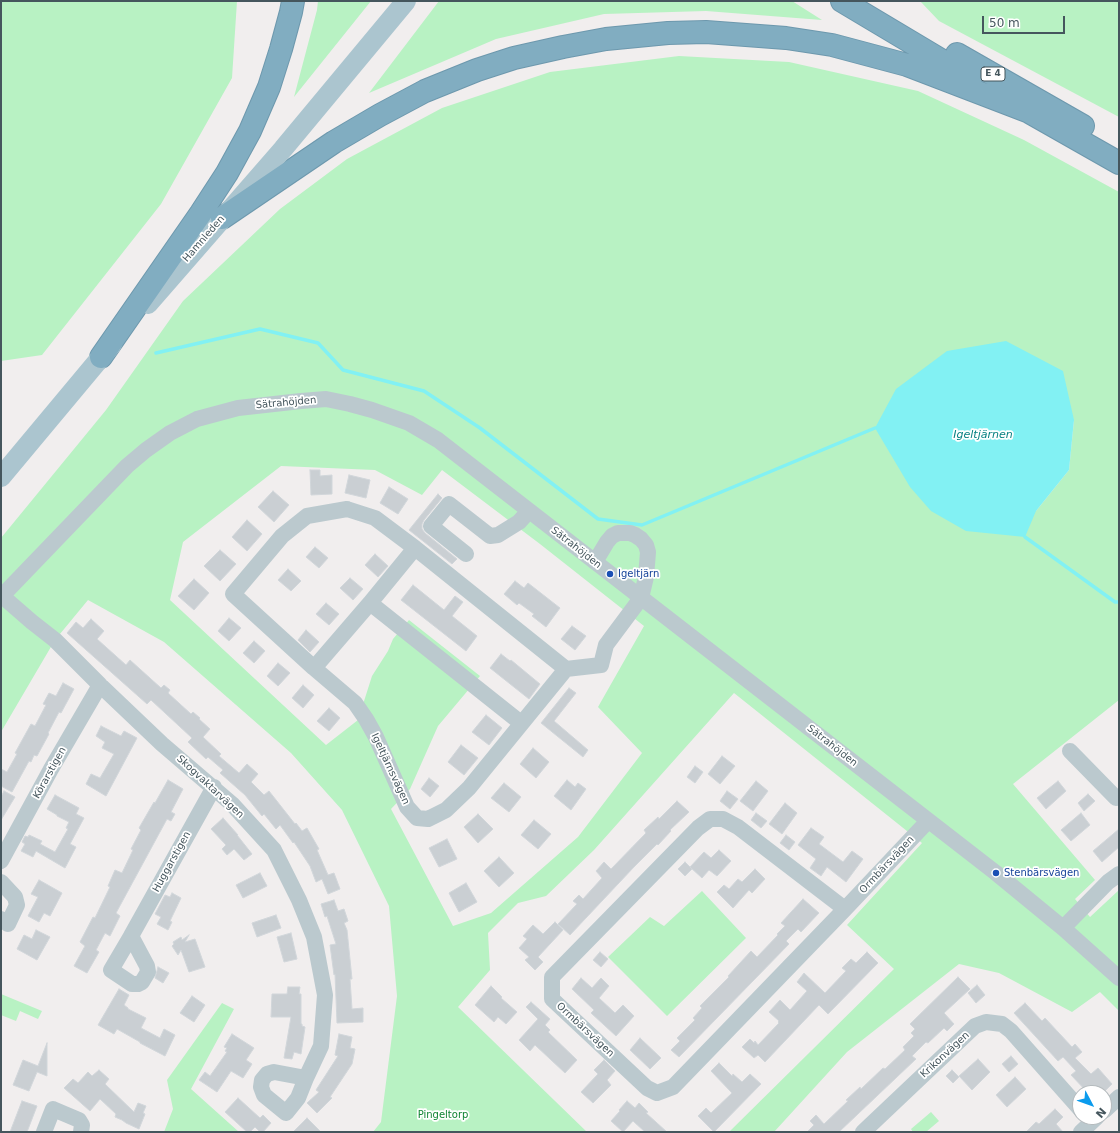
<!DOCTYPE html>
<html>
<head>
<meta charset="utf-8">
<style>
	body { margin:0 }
	#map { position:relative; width:1120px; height:1133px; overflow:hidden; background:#f1eeee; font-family:"DejaVu Sans",sans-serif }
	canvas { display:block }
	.frame { position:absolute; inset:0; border:2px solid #45565d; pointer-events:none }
	.north { position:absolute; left:1072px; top:1085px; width:40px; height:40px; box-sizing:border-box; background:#fff; border:1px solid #b5bbbe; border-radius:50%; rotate:131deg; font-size:11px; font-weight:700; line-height:16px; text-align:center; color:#45565d }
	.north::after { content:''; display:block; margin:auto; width:14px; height:18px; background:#0b9bed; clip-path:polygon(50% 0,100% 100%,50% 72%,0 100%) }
	.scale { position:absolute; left:982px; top:16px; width:83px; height:18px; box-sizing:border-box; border:2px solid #45565d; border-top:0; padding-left:5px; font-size:12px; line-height:14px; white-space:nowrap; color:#45565d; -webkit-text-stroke:3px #fff; paint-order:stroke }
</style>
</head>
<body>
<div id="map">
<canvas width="1120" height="1133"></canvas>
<div class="frame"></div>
<div class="north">N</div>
<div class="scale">50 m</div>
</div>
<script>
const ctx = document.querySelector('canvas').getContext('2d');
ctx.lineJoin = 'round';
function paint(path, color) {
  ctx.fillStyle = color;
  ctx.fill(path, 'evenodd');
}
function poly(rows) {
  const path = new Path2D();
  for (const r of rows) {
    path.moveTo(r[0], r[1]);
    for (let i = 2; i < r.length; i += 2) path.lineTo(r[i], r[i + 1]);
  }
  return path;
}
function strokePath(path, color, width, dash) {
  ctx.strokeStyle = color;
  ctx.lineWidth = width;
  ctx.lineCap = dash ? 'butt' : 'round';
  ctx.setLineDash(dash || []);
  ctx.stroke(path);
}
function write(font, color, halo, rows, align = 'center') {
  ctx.font = font + ' "DejaVu Sans",sans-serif';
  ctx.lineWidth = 3.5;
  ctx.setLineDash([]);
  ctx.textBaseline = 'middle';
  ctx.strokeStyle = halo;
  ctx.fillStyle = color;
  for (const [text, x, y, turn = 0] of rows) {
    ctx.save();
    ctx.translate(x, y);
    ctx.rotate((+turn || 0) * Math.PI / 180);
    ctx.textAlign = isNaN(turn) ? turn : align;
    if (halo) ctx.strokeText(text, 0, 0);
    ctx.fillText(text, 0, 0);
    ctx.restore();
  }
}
paint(poly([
	[1,1,237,1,232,78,161,204,42,355,1,361],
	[318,1,371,1,294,97,317,10],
	[439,1,792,1,822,20,706,11,604,14,496,39,369,93],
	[920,1,1119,1,1119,117,939,21],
	[679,56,789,62,918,91,1024,140,1119,192,1119,700,1013,784,1095,880,1075,899,1090,917,1119,890,1119,1011,1100,992,1072,1012,999,973,959,964,847,1052,774,1132,729,1132,894,969,847,925,922,843,734,693,594,850,546,896,518,903,488,933,490,970,458,1007,587,1132,373,1132,381,1122,397,996,389,906,342,810,291,753,164,642,88,600,55,640,1,732,1,538,106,410,183,301,280,209,347,159,442,108,550,72],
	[1074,420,1069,470,1036,511],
	[281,466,375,470,422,495,442,470,540,544,644,626,598,707,642,753,578,837,491,913,453,926,391,809,410,789,438,726,480,676,409,620,393,639,388,651,372,676,358,720,326,745,170,600,183,542],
	[702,891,746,938,667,1016,608,957,650,917,664,926],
	[1,994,42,1011,38,1019,20,1011,16,1021,1,1015],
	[222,1003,234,1009,191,1089,239,1132,164,1132,173,1109,167,1080],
	[931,1112,939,1121,926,1132,913,1132,911,1129]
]), '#b8f2c3');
paint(poly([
	[1006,341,1063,371,1074,420,1069,470,1036,511,1025,537,966,531,931,511,910,487,875,428,896,389,947,351]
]), '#82f1f3');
strokePath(poly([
	[156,353,260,329,318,343,343,370,424,391,480,428,598,519,642,525,875,428],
	[1025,537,1115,602,1119,602]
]), '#82f1f3', 3.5);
const building = poly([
	[310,470,320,470,320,476,332,475,332,494,311,495,310,470],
	[349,475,370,480,366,498,345,493,349,475],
	[389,487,408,499,398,514,380,503,389,487],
	[273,491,289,505,274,522,258,507,273,491],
	[438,494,442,498,424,520,422,524,422,529,425,533,457,559,452,564,409,530,438,494],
	[247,520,262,534,247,551,232,537,247,520],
	[315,547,328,558,319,568,306,557,315,547],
	[220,550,236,564,220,581,204,566,220,550],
	[375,554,388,566,378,577,365,565,375,554],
	[288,569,301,581,291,591,278,580,288,569],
	[350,578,363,589,353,600,340,588,350,578],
	[194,579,209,593,194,610,178,596,194,579],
	[515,581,524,588,528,583,560,608,546,627,532,616,534,614,519,603,517,605,504,594,515,581],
	[413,585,444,610,455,596,463,602,452,616,477,636,466,651,401,600,413,585],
	[326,603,339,614,329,625,316,614,326,603],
	[229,618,241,628,229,641,218,631,229,618],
	[91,619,104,631,97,639,126,665,130,660,161,688,164,685,170,690,168,693,191,714,193,712,200,718,199,719,210,729,203,737,221,754,219,756,239,773,247,764,258,774,251,782,264,795,269,791,295,824,296,823,302,831,307,828,319,849,317,850,328,875,334,873,340,889,328,894,322,879,316,882,310,866,294,842,293,843,280,825,276,829,264,814,262,816,245,795,220,773,223,770,208,757,206,759,188,742,192,738,151,700,147,704,67,633,76,622,83,628,91,619],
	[572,626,586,636,575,650,561,639,572,626],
	[306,630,319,642,310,652,298,640,306,630],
	[254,641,265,651,254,663,243,653,254,641],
	[501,654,510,661,511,660,540,684,529,699,490,668,501,654],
	[278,663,290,673,278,686,267,676,278,663],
	[63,683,74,689,61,713,59,712,48,733,49,734,37,756,34,755,31,762,29,761,12,792,1,786,1,769,7,772,17,754,15,753,31,724,35,726,46,705,43,704,49,693,56,696,63,683],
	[303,685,314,695,303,708,292,698,303,685],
	[569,688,576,693,554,721,588,750,583,757,541,723,569,688],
	[329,708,340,718,329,731,317,721,329,708],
	[486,715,502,728,489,745,472,732,486,715],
	[101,726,121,736,124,731,137,738,106,796,86,784,91,774,100,778,114,754,102,748,105,742,96,736,101,726],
	[461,745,478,758,464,775,448,762,461,745],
	[533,748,549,762,536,778,520,764,533,748],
	[722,756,735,766,720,784,708,774,722,756],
	[695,766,703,772,695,783,687,777,695,766],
	[429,778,439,786,430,797,421,789,429,778],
	[168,780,183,789,171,812,175,814,171,821,167,819,116,913,120,916,110,936,105,933,96,950,99,952,87,973,74,966,85,946,80,942,93,917,95,918,110,887,108,886,115,870,122,873,133,850,131,849,141,830,139,828,154,802,155,803,168,780],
	[567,780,575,787,578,783,586,789,571,810,554,796,567,780],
	[756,781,768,791,753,811,740,801,756,781],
	[1058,781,1066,791,1046,809,1037,798,1058,781],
	[504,783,521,797,509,812,491,798,504,783],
	[4,791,15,797,1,820,1,797,4,791],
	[727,791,738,799,730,809,720,801,727,791],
	[1088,794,1095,801,1084,811,1078,803,1088,794],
	[55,795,79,808,76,814,84,818,70,844,76,847,65,868,36,851,33,857,21,851,25,844,22,842,25,836,28,837,29,835,42,841,40,844,55,852,68,829,66,828,69,822,57,816,57,815,47,809,55,795],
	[677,801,689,812,670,830,671,831,658,845,657,844,634,867,570,935,558,924,577,904,573,901,579,895,583,899,602,878,596,871,604,862,611,869,646,833,644,830,658,817,659,819,677,801],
	[785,803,797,813,782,834,769,824,785,803],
	[756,813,767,821,761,828,751,820,756,813],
	[1081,813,1090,825,1071,841,1061,830,1081,813],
	[478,814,493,829,478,843,464,827,478,814],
	[223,818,238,835,237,835,252,854,244,860,234,849,227,855,222,849,226,845,211,829,223,818],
	[534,820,551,834,538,849,521,835,534,820],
	[811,828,824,837,819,844,843,862,852,851,863,859,846,882,827,867,821,876,810,868,816,859,798,845,811,828],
	[1119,829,1119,847,1102,862,1093,851,1119,829],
	[786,835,795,842,789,850,780,843,786,835],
	[447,839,457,859,439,867,429,848,447,839],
	[719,850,731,861,717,876,709,870,702,878,690,867,704,852,711,858,719,850],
	[499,857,514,873,499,887,484,871,499,857],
	[685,862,692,869,685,876,678,869,685,862],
	[755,869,765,879,752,893,749,890,733,908,717,892,724,885,729,889,738,879,742,882,755,869],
	[260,873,267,886,243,898,236,885,260,873],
	[39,880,62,893,50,916,44,913,39,922,28,916,38,897,31,894,39,880],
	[466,883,477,902,459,912,449,893,466,883],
	[172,893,181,898,170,921,172,922,168,930,157,924,161,917,155,914,165,895,170,897,172,893],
	[803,899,819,913,801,932,798,929,786,941,789,944,679,1057,671,1050,680,1041,677,1038,695,1020,693,1018,702,1008,700,1006,729,977,728,976,751,951,757,957,778,935,777,934,785,926,781,923,803,899],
	[334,900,338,911,344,909,348,921,344,923,347,930,352,979,350,979,352,1009,363,1008,363,1022,337,1023,335,974,334,975,330,945,336,944,327,916,325,917,321,904,334,900],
	[276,915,281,928,257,937,252,923,276,915],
	[555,922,563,930,538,957,543,962,535,970,525,960,529,957,519,948,527,939,523,936,533,925,543,934,555,922],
	[36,930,50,937,37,960,17,949,24,935,32,939,36,930],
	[291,933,297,959,284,962,277,937,291,933],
	[189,935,185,942,195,939,205,967,189,972,181,950,178,955,172,946,174,944,173,942,181,937,182,940,189,935],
	[600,952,608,959,601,967,593,960,600,952],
	[867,952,878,963,828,1014,819,1005,765,1062,758,1055,754,1058,742,1047,750,1039,754,1043,755,1041,758,1045,779,1023,778,1022,779,1021,769,1012,780,1000,790,1010,807,991,797,982,804,973,825,993,846,971,842,968,851,959,856,963,867,952],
	[158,967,169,973,163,983,155,978,158,967],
	[958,977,970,989,944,1013,954,1024,947,1031,944,1028,928,1043,926,1042,912,1056,916,1059,839,1132,807,1132,814,1125,810,1121,816,1115,824,1124,848,1101,846,1100,860,1087,861,1089,883,1068,885,1069,905,1050,903,1047,914,1036,911,1033,915,1029,910,1024,958,977],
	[581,978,592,988,601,978,609,986,599,998,615,1013,623,1005,634,1016,616,1036,591,1013,594,1010,572,989,581,978],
	[977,985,985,995,976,1003,968,993,977,985],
	[491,986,502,997,501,998,517,1012,506,1024,498,1017,494,1022,475,1005,491,986],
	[288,987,300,987,299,994,301,994,301,1024,302,1024,302,1026,305,1027,301,1054,294,1052,292,1059,284,1058,291,1017,271,1017,272,994,287,994,288,987],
	[119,989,129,995,124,1005,128,1008,128,1009,146,1018,141,1028,160,1038,164,1029,175,1035,165,1056,140,1043,140,1042,117,1029,114,1034,98,1025,119,989],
	[192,996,205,1005,194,1022,180,1013,192,996],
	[531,1002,550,1019,545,1025,550,1030,548,1032,577,1060,565,1073,535,1045,530,1051,519,1040,538,1019,526,1007,531,1002],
	[1025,1003,1042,1021,1045,1018,1072,1047,1075,1044,1082,1052,1075,1058,1091,1074,1098,1068,1112,1084,1103,1093,1088,1093,1071,1075,1076,1071,1063,1057,1058,1061,1014,1013,1025,1003],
	[232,1034,254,1048,246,1060,252,1064,243,1078,231,1071,217,1092,199,1080,205,1072,210,1076,227,1052,225,1051,227,1048,224,1047,232,1034],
	[339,1034,352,1037,350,1048,355,1049,352,1064,330,1097,332,1098,317,1113,307,1103,319,1092,316,1090,338,1056,335,1055,339,1034],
	[640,1038,661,1058,650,1069,630,1050,640,1038],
	[47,1043,47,1076,37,1072,29,1091,13,1085,23,1060,38,1066,47,1043],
	[1011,1056,1018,1064,1009,1072,1002,1064,1011,1056],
	[978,1059,990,1072,972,1090,959,1076,978,1059],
	[604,1060,615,1071,607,1080,611,1085,593,1103,581,1092,598,1074,594,1070,604,1060],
	[719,1063,732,1076,733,1074,742,1082,750,1074,761,1084,714,1132,698,1116,706,1108,711,1113,732,1093,711,1071,719,1063],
	[99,1070,109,1079,105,1084,134,1112,138,1103,146,1106,143,1113,145,1114,139,1129,126,1123,122,1120,115,1117,116,1114,100,1099,90,1111,64,1088,73,1079,78,1083,88,1072,92,1076,99,1070],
	[952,1070,959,1077,953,1083,946,1076,952,1070],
	[1015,1077,1026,1089,1007,1107,996,1095,1015,1077],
	[238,1098,260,1118,263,1115,271,1123,263,1132,260,1132,255,1127,250,1132,247,1132,225,1112,238,1098],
	[22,1101,37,1106,27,1132,10,1132,22,1101],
	[627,1101,635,1108,639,1103,648,1112,646,1113,667,1132,645,1132,633,1121,623,1132,611,1121,620,1111,619,1110,627,1101],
	[1055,1109,1063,1117,1056,1124,1063,1132,1026,1132,1036,1122,1039,1124,1055,1109],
	[307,1118,321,1132,293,1132,307,1118]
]);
paint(building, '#cacfd3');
strokePath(building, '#d1d6da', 1);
const highway = poly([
	[842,1,971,78],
	[957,54,1083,126],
	[1015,104,1119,163],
	[222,218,334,142,380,115,425,91,477,70,514,58,563,47,606,39,668,33,706,32,786,38,832,45,907,65,1027,111],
	[101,357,201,213,227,173,250,131,269,87,281,49,291,12,293,1]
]);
strokePath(highway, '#6d98ad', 24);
strokePath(poly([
	[347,509,375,518,415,548,566,669,469,788,446,810,428,819,417,818,407,807,376,737,366,719,355,703,314,668,233,594,282,536,307,516,347,509],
	[466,554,431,526,449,504,490,536,498,535,519,522,529,511],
	[2,596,32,622,55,640,100,685,162,744,232,804,274,850,299,900,314,937,325,995,321,1046,306,1078,274,1072,267,1074,262,1080,261,1087,264,1095,286,1113,298,1098,306,1078],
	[1,597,127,466,146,450,170,433,197,419,238,408,301,401,326,399,350,404,372,410,409,423,438,440,996,873,1063,928,1119,978],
	[370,603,521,723],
	[314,668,370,603,415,548],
	[566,669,601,665,606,645,641,598,646,577,648,552,646,545,641,539,635,535,630,533,618,533,612,536,607,542,595,562],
	[1070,751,1116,798],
	[1,861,51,769,100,685],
	[1,882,15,897,17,905,8,924,1,919],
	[845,909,738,827,723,819,710,819,698,828,552,977,552,999,647,1088,657,1093,673,1087,845,909,928,821],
	[1063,928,1108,882,1119,874],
	[131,936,111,970,132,984,138,984,142,982,148,972,147,966,131,936,214,787],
	[1104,1111,1119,1097],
	[44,1132,53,1109,79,1120,82,1125,81,1132],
	[863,1132,975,1026,986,1022,1002,1024,1011,1031,1080,1109],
	[1081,1132,1097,1117]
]), '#bbc9ce', 16);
strokePath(poly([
	[148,304,283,149,406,1],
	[1,477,112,344]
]), '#abc5cf', 20);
strokePath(highway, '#81adc1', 22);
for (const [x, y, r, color] of [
	[610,574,4,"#1a4fb4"],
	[996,873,4,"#1a4fb4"]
]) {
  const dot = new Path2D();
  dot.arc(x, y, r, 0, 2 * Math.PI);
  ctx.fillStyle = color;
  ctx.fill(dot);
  strokePath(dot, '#fff', 1.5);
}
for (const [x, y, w] of [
	[993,74,24]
]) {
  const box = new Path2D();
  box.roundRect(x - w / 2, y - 7, w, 14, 3);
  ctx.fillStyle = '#fff';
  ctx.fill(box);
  strokePath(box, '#45565d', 1);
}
write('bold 9px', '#45565d', null, [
	["E 4",993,74]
]);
write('10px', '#45565d', '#fff', [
	["Hamnleden",204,239,-49],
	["Sätrahöjden",286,403,-5],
	["Sätrahöjden",576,548,38],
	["Sätrahöjden",832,746,38],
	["Igeltjärnsvägen",390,769,65],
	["Körarstigen",50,773,-61],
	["Skogvaktarvägen",210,787,43],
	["Huggarstigen",172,862,-61],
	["Ormbärsvägen",887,865,-47],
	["Ormbärsvägen",585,1030,43],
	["Krikonvägen",945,1055,-43]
]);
write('10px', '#164399', '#fff', [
	["Igeltjärn",618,574],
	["Stenbärsvägen",1004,873]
], 'left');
write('10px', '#108433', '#fff', [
	["Pingeltorp",443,1115]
]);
write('italic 11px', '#068182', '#fff', [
	["Igeltjärnen",983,435]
]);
</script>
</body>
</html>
